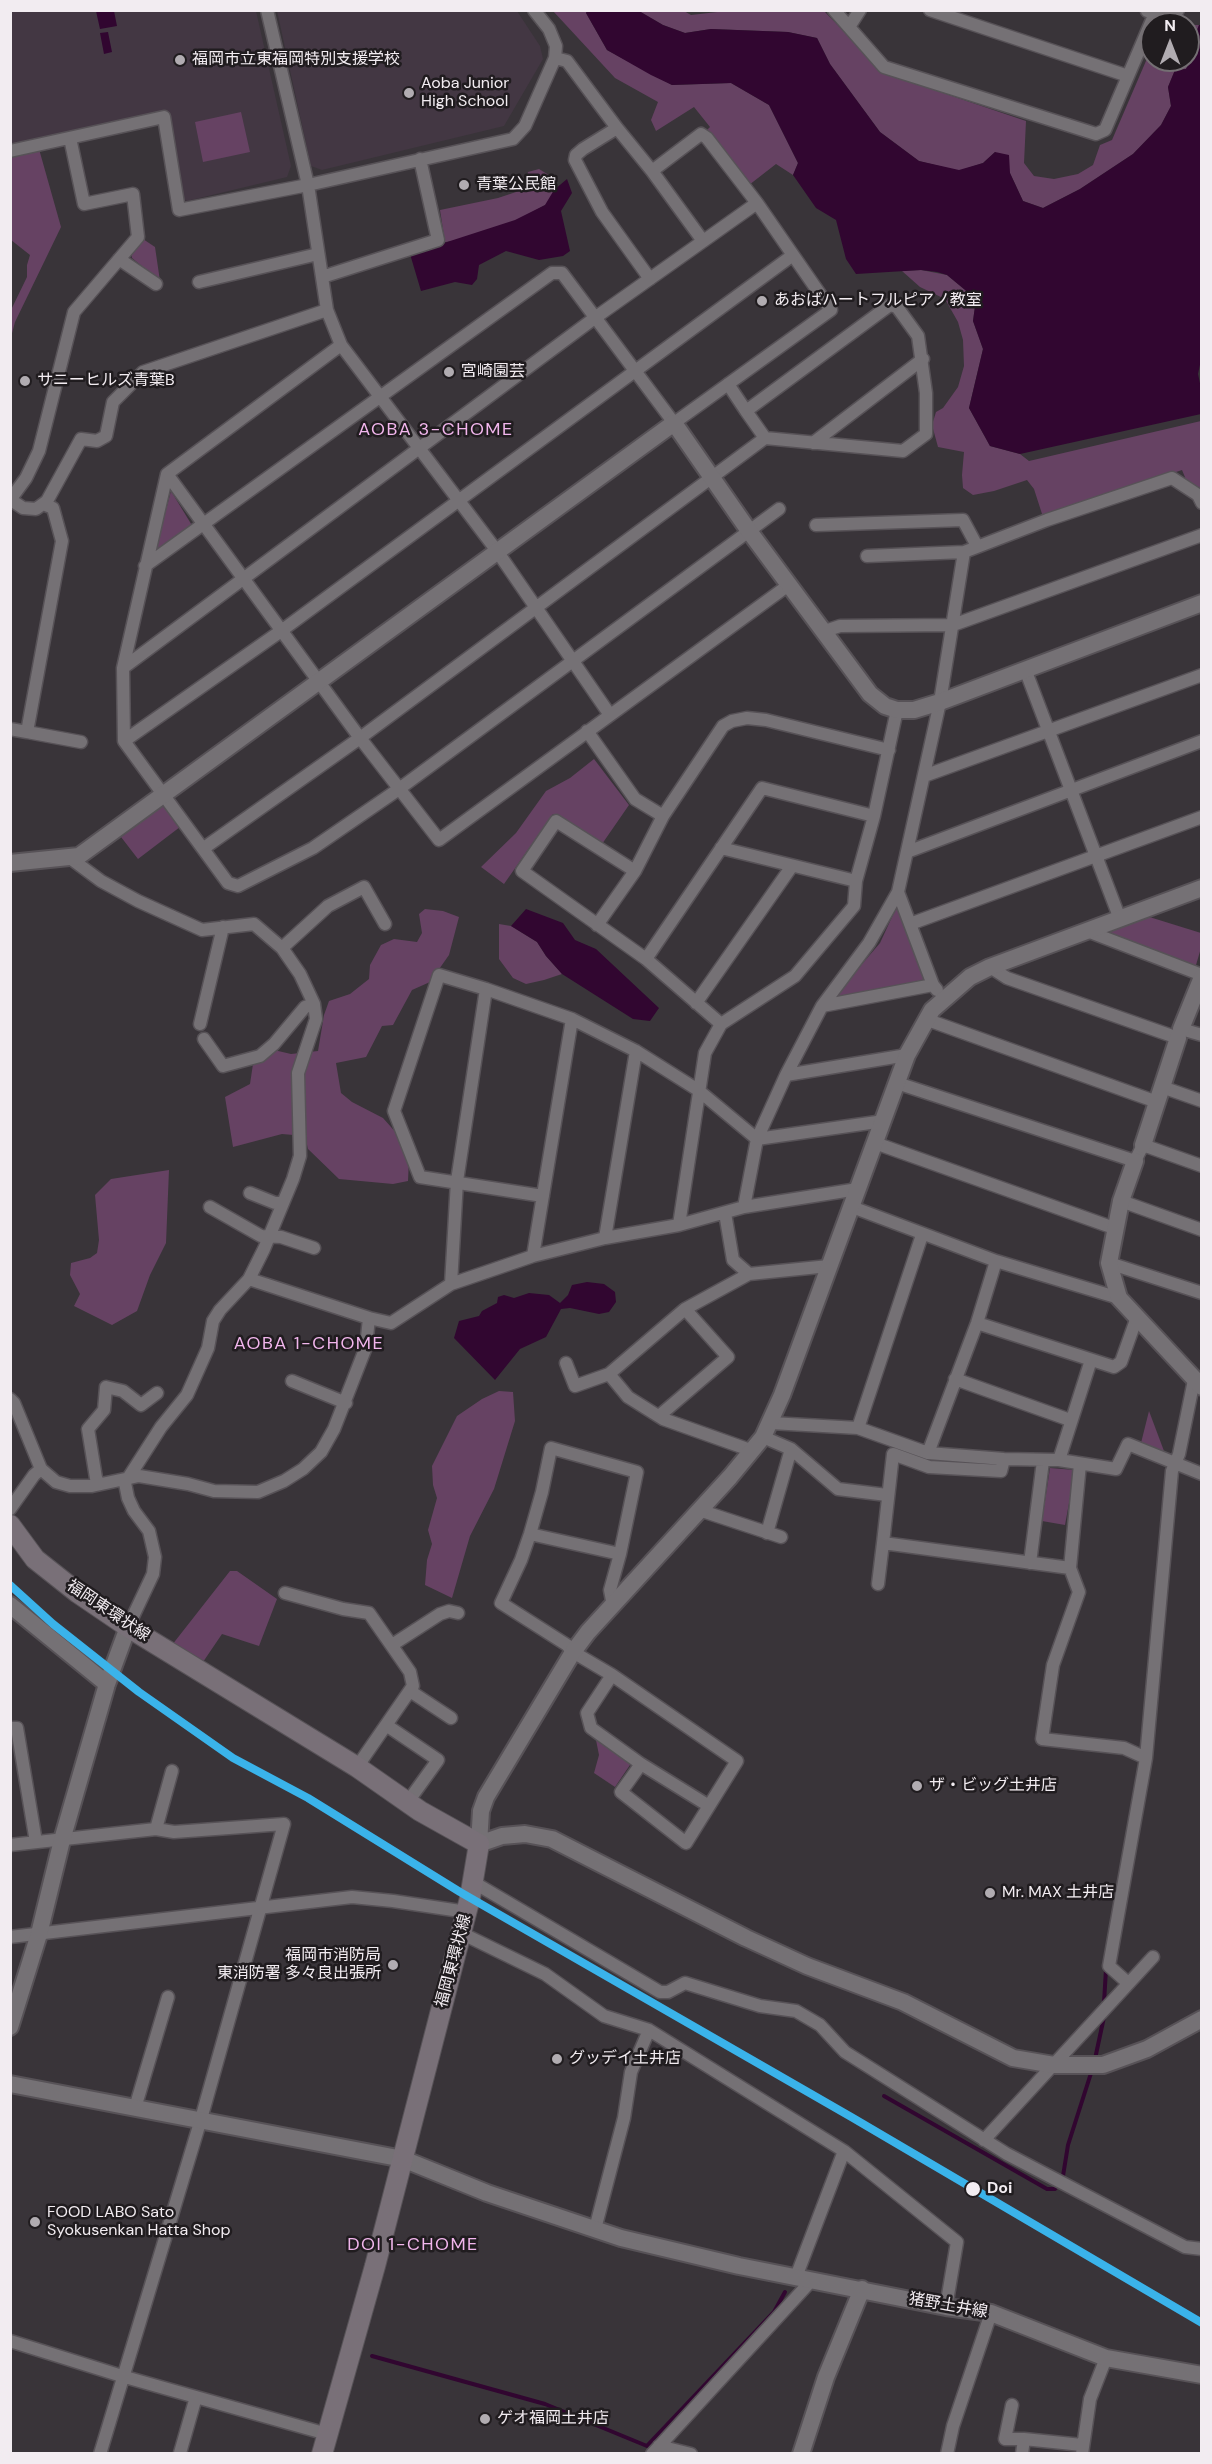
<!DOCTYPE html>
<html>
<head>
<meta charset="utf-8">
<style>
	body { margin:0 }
	#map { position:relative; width:1212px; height:2464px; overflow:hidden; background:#393439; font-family:"DM Sans",sans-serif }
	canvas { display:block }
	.frame { position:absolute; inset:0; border:12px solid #f2ecf1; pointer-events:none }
	.north { position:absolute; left:1140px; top:12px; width:60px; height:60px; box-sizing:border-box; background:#201c1f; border:2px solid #746f73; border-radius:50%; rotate:0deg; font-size:16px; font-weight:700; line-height:24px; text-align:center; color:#f2ecf1 }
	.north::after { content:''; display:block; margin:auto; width:21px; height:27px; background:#b1acb1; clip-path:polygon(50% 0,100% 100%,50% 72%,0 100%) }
</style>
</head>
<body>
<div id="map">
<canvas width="1212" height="2464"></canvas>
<div class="frame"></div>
<div class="north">N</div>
</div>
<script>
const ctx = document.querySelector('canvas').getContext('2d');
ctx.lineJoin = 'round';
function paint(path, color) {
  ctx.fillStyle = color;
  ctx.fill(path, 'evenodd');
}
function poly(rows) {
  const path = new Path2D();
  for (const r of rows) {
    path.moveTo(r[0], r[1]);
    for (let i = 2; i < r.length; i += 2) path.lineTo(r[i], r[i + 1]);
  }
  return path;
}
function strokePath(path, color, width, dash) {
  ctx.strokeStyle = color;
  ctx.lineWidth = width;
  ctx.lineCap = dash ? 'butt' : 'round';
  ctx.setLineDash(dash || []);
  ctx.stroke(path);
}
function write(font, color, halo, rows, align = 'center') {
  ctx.font = font + ' "DM Sans","Noto Sans JP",sans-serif';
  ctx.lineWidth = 5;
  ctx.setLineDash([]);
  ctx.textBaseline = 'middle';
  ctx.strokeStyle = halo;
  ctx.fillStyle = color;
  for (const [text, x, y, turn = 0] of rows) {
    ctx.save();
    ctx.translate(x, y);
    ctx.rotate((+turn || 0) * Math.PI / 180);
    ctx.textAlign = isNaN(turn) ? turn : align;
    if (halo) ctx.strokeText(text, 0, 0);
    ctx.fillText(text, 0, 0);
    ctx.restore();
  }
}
paint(poly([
	[10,11,256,11,291,166,287,177,187,201,182,198,166,110,11,146],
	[277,11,517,11,540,46,543,59,504,126,322,170,311,166]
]), '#433743');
paint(poly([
	[735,10,824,11,884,73,1026,121,1024,163,1034,176,1054,179,1078,174,1093,165,1100,145,1112,140,1152,47,1152,60,1188,60,1188,25,1199,25,1193,41,1193,55,1186,69,1175,70,1168,87,1171,106,1161,125,1133,154,1080,189,1043,208,1023,201,1010,173,995,152,983,163,959,171,919,161,880,132,830,64,817,38,788,32,711,29,685,33,663,25,639,11,684,11,691,15],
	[553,11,587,11,586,13,607,50,672,85,731,83,769,105,798,163,793,175,776,164,749,185,706,131,710,127,694,107,656,131,651,120,658,102,615,78],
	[241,112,250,152,203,162,195,122],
	[39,149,61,227,15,322,11,337,11,310,27,277,27,265,30,255,11,240,11,156],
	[539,169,552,177,554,200,486,238,445,242,440,210,498,198,525,189,528,172],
	[143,239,155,247,160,281,132,258,131,252],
	[921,270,947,275,976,299,973,321,983,349,969,408,990,446,1020,454,1029,461,1201,421,1201,492,1187,482,1182,470,1043,517,1034,489,1027,480,994,491,973,495,963,488,962,475,964,452,938,447,932,425,936,412,943,408,958,387,964,366,963,340,958,322,945,299,920,287,902,271],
	[171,491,193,527,155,551],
	[594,759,629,805,602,844,553,814,504,884,481,867,516,833,546,791,570,778],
	[164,805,180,827,138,859,121,837],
	[898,904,924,979,923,983,833,998,880,943],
	[425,909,443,911,459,917,449,955,430,982,412,990,393,1025,382,1026,366,1057,336,1063,341,1093,352,1102,383,1118,399,1136,409,1159,408,1181,393,1184,339,1179,308,1149,305,1136,282,1134,233,1147,225,1097,250,1084,253,1064,274,1050,291,1054,318,1051,324,1015,329,1001,350,994,369,979,370,965,381,945,394,939,417,942,422,933,419,914],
	[1143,915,1201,933,1201,948,1196,965,1189,965,1104,930],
	[499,924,511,926,537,942,546,956,562,974,544,980,526,984,513,978,499,959],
	[169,1170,166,1243,150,1275,137,1311,112,1325,74,1306,80,1294,70,1275,71,1263,90,1258,97,1253,99,1240,95,1195,111,1179],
	[499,1391,513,1392,515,1421,494,1489,470,1536,452,1598,425,1585,427,1560,432,1544,428,1530,437,1498,433,1485,432,1466,457,1416,482,1399],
	[1149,1411,1164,1451,1141,1443],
	[1050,1468,1075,1470,1065,1525,1042,1521],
	[230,1571,237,1571,277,1599,259,1646,222,1634,203,1662,172,1645],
	[596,1740,632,1762,615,1787,594,1773,599,1755]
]), '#664263');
paint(poly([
	[96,11,114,11,117,26,100,29],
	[587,11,639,11,663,25,685,33,711,29,788,32,817,38,830,64,880,132,919,161,959,170,983,163,995,152,1009,155,1010,173,1023,201,1043,208,1080,189,1133,154,1161,125,1171,106,1168,87,1175,70,1186,69,1193,55,1193,41,1199,25,1201,25,1202,355,1198,374,1201,388,1201,414,1020,454,990,446,969,408,983,349,973,321,976,299,947,275,937,272,921,270,856,274,846,259,836,220,816,208,793,175,798,163,769,105,731,83,672,85,651,75,607,50,586,13],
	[108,32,112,52,104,54,100,33],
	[567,179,572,193,561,211,570,251,563,256,539,260,506,251,479,265,477,279,472,285,455,282,421,291,410,254,515,220,545,205,554,190],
	[526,909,563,923,575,940,596,949,659,1008,650,1021,633,1019,562,974,546,956,537,942,511,926],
	[587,1282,604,1284,615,1292,616,1302,609,1312,599,1314,570,1308,561,1309,546,1337,520,1349,495,1380,454,1338,459,1321,479,1316,482,1311,497,1303,498,1297,504,1295,514,1298,529,1293,549,1295,560,1303,568,1295,572,1285]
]), '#310630');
strokePath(poly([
	[1104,2003,1106,1969],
	[1095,2059,1104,2017],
	[884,2096,1047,2189,1055,2189,1063,2176,1068,2145,1092,2070],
	[372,2356,545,2404,647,2446,774,2312,785,2292]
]), '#310630', 4);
const street = poly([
	[267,10,308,185,327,310,341,345,497,551,610,715],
	[834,10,884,67,1096,134,1105,130,1155,13],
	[930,10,1128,76],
	[1147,11,1155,13,1178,10],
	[849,27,860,10],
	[555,58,567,61,617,128,652,171,703,241],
	[617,128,583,149,576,155,575,160,602,212,650,279],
	[10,151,164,117,179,210,308,185,513,139,525,126,555,58,556,46,549,29,534,10],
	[119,259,156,284],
	[322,277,438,240,420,159],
	[199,282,318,254],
	[341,345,167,474,123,668,124,741,228,883,238,886,313,848,399,789,779,509],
	[728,384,746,411,765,438,903,451,926,434,926,393,918,336,897,307,890,305,746,411],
	[813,443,923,359],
	[167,474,360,738,439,840,790,584],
	[10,500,26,478,39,451,74,312,138,237,133,194,84,204,70,138],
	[11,500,23,508,36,509,47,501,81,439,97,441,106,436,113,402,143,372,327,310],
	[816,525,963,520,977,546],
	[867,556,964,552],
	[145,566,552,273,562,273,674,423,831,310,757,203,707,138,701,134,652,171],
	[825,631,840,626,953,625,1202,535],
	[123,668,596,317,757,203],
	[1025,669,1120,919],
	[10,729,27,732,62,541,53,508,43,504],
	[587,731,635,799,663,816],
	[27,732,81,742],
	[124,741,281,631,793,255],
	[924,776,1202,675],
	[204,848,360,738,765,438],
	[721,848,856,881],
	[907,852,1202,741],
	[70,858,101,881,138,901,202,930,254,924,282,948,300,974,314,1004,316,1019,298,1073,300,1156,293,1179,264,1249,249,1279,220,1310,213,1321,208,1348,187,1395,161,1427,125,1483,128,1498,134,1511,149,1531,155,1557,153,1574,128,1627],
	[635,871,556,821,522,871,646,959,721,1024],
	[898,892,933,985,937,990],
	[910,924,1202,817],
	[597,925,635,871,663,816,723,726,732,721,747,718,766,720,889,750],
	[1087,931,1202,975],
	[282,948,328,906,364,887,385,924],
	[646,959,762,788,874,816],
	[990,967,1007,978,1178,1038,1181,1029,1202,1035],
	[486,989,439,975,394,1111,420,1177,543,1196],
	[696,1003,792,866],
	[822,1006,869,943,898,892,940,702,964,552,1047,520,1172,478,1198,495,1202,503],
	[925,1019,1157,1102],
	[200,1024,223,927],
	[204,1039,223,1066,260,1056,274,1044,305,1007,314,1004],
	[786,1075,907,1055],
	[897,1083,1135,1161,1143,1145,1202,1166],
	[1162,1087,1202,1101],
	[875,1143,1114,1228],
	[858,1189,744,1207,679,1225,605,1238,533,1256,451,1284,457,1181,486,989,572,1019,636,1051,698,1090,757,1139,884,1121],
	[250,1193,275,1203,283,1203],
	[1121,1201,1202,1230],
	[210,1207,261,1236,281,1237,314,1248],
	[744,1207,757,1139,786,1075,822,1006,933,985],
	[852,1207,996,1261,1119,1298],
	[725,1213,733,1260,749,1274,685,1309,609,1374,628,1397,663,1419,753,1451],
	[679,1225,705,1053,721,1024,795,976,854,906,856,881,874,816,897,710],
	[605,1238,636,1051],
	[533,1256,572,1019],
	[1109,1263,1202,1293],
	[749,1274,829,1266],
	[369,1318,391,1323,451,1284],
	[977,1323,1114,1367,1121,1362,1137,1317],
	[566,1363,575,1386,609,1374],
	[955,1379,1070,1420],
	[292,1381,346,1403],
	[10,1399,14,1403,41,1469,56,1482,70,1486,92,1486,139,1476,188,1484,214,1491,258,1492,284,1481,303,1469,321,1452,334,1429,366,1347,369,1318,249,1279],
	[659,1416,728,1357,685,1309],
	[771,1423,858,1428,928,1453,1004,1459,1059,1460,1116,1469,1128,1444,1202,1474],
	[858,1428,922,1235],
	[763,1437,791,1449,838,1489,887,1495],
	[928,1453,977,1323,996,1261],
	[1004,1459,1001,1471,929,1467,893,1454,883,1543,1070,1568,1080,1464],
	[1059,1460,1091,1360],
	[99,1484,96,1478,88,1429,104,1410,106,1387,123,1391,141,1405,157,1393],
	[10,1509,34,1475,41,1469],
	[699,1510,781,1537],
	[767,1533,791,1449],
	[530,1534,620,1554],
	[1030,1563,1043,1461],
	[1070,1568,1079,1592,1053,1665,1042,1739,1124,1748,1146,1758],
	[878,1584,883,1543],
	[285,1593,343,1609,369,1613,410,1672,413,1686,357,1767],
	[613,1606,610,1590,620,1554,637,1472,551,1448,542,1492,530,1534,521,1560,501,1603,567,1645,573,1652,612,1675,737,1761,686,1843,621,1792,641,1764],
	[392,1645,440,1614,449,1611,458,1613],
	[612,1675,587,1713,591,1728,641,1764,709,1806],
	[410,1691,451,1718],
	[386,1725,438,1760,407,1803],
	[10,1728,17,1728,36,1842],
	[156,1829,172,1771],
	[10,1845,156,1829,174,1832,284,1824,201,2119,100,2454],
	[473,1882,660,1992,668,1992,685,1983,760,2006,796,2011,820,2025,845,2052,1007,2154,1185,2247,1202,2249],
	[461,1933,545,1974,604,2016,649,2030,844,2151,957,2242,946,2307],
	[10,1937,352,1897,393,1901,467,1912],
	[1128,1983,1109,1966,1146,1758,1172,1471,1179,1454,1194,1380],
	[135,2108,168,1997],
	[984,2140,1153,1957],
	[595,2229,624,2118,631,2072,649,2030],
	[796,2277,844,2151],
	[10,2341,125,2377,327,2434],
	[1012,2405,1005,2439,1024,2439],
	[659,2446,691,2454],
	[180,2453,196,2397],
	[652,2454,812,2280],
	[947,2454,953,2426,991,2313],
	[1022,2454,1024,2439,1082,2445],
	[1082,2454,1090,2399,1106,2358]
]);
const secondary = poly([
	[10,863,79,856,674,423,749,531,870,694,885,706,897,710,914,710,940,702,1202,603],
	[1202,888,990,967,970,977,932,1010,907,1055,782,1395,763,1437,730,1477,588,1632,573,1652,486,1797,481,1811,479,1844,502,1836,525,1834,552,1839,746,1938,807,1966,903,2002,1013,2058,1054,2065,1103,2065,1147,2049,1202,2019],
	[1181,1029,1202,977],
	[1143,1145,1178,1038],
	[1135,1161,1121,1201,1109,1263,1119,1298,1202,1387],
	[10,1605,107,1684],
	[10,2027,39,1934,62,1840,107,1684,128,1627],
	[10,2084,403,2159,487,2193,621,2238,739,2266,946,2307,991,2313,1106,2358,1202,2375],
	[801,2454,826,2377,862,2289]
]);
const primary = poly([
	[10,1525,35,1559,78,1593,128,1627,357,1767,420,1811,479,1844,470,1898,375,2266,322,2454]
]);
strokePath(street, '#575257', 15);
strokePath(secondary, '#575257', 20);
strokePath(primary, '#575257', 22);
strokePath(street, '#757175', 12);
strokePath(secondary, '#757175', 16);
strokePath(primary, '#797078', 20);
strokePath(poly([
	[10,1585,53,1624,139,1692,233,1758,308,1798,460,1892,853,2118,1202,2323]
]), '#3ab3ea', 8);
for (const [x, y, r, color] of [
	[180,60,6,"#b1acb1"],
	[409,93,6,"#b1acb1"],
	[464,185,6,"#b1acb1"],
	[762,301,6,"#b1acb1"],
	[449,372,6,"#b1acb1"],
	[25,381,6,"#b1acb1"],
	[917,1786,6,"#b1acb1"],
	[990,1893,6,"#b1acb1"],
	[393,1965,6,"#b1acb1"],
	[557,2059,6,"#b1acb1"],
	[973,2189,8,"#f2ecf1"],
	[35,2222,6,"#b1acb1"],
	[485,2419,6,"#b1acb1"]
]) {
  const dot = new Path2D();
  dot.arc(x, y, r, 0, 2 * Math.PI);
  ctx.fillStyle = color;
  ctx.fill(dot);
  strokePath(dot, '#201c1f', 2);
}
write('16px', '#f2ecf1', '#201c1f', [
	["福岡市立東福岡特別支援学校",192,60],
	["Aoba Junior",421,84],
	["High School",421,102],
	["青葉公民館",476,185],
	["あおばハートフルピアノ教室",774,301],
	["宮崎園芸",461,372],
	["サニーヒルズ青葉B",37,381],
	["ザ・ビッグ土井店",929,1786],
	["Mr. MAX 土井店",1002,1893],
	["福岡市消防局",381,1956,"right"],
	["東消防署 多々良出張所",381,1974,"right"],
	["グッデイ土井店",569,2059],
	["FOOD LABO Sato",47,2213],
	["Syokusenkan Hatta Shop",47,2231],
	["ゲオ福岡土井店",497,2419]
], 'left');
write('16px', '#f2ecf1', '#201c1f', [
	["福岡東環状線",108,1611,34],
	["福岡東環状線",454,1961,-75],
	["猪野土井線",948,2306,10]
]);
write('bold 16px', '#f2ecf1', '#201c1f', [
	["Doi",987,2189]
], 'left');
ctx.letterSpacing = '1.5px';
write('18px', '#f2b6ed', '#201c1f', [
	["AOBA 3-CHOME",436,430],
	["AOBA 1-CHOME",309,1344],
	["DOI 1-CHOME",413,2245]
]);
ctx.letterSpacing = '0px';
</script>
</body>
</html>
